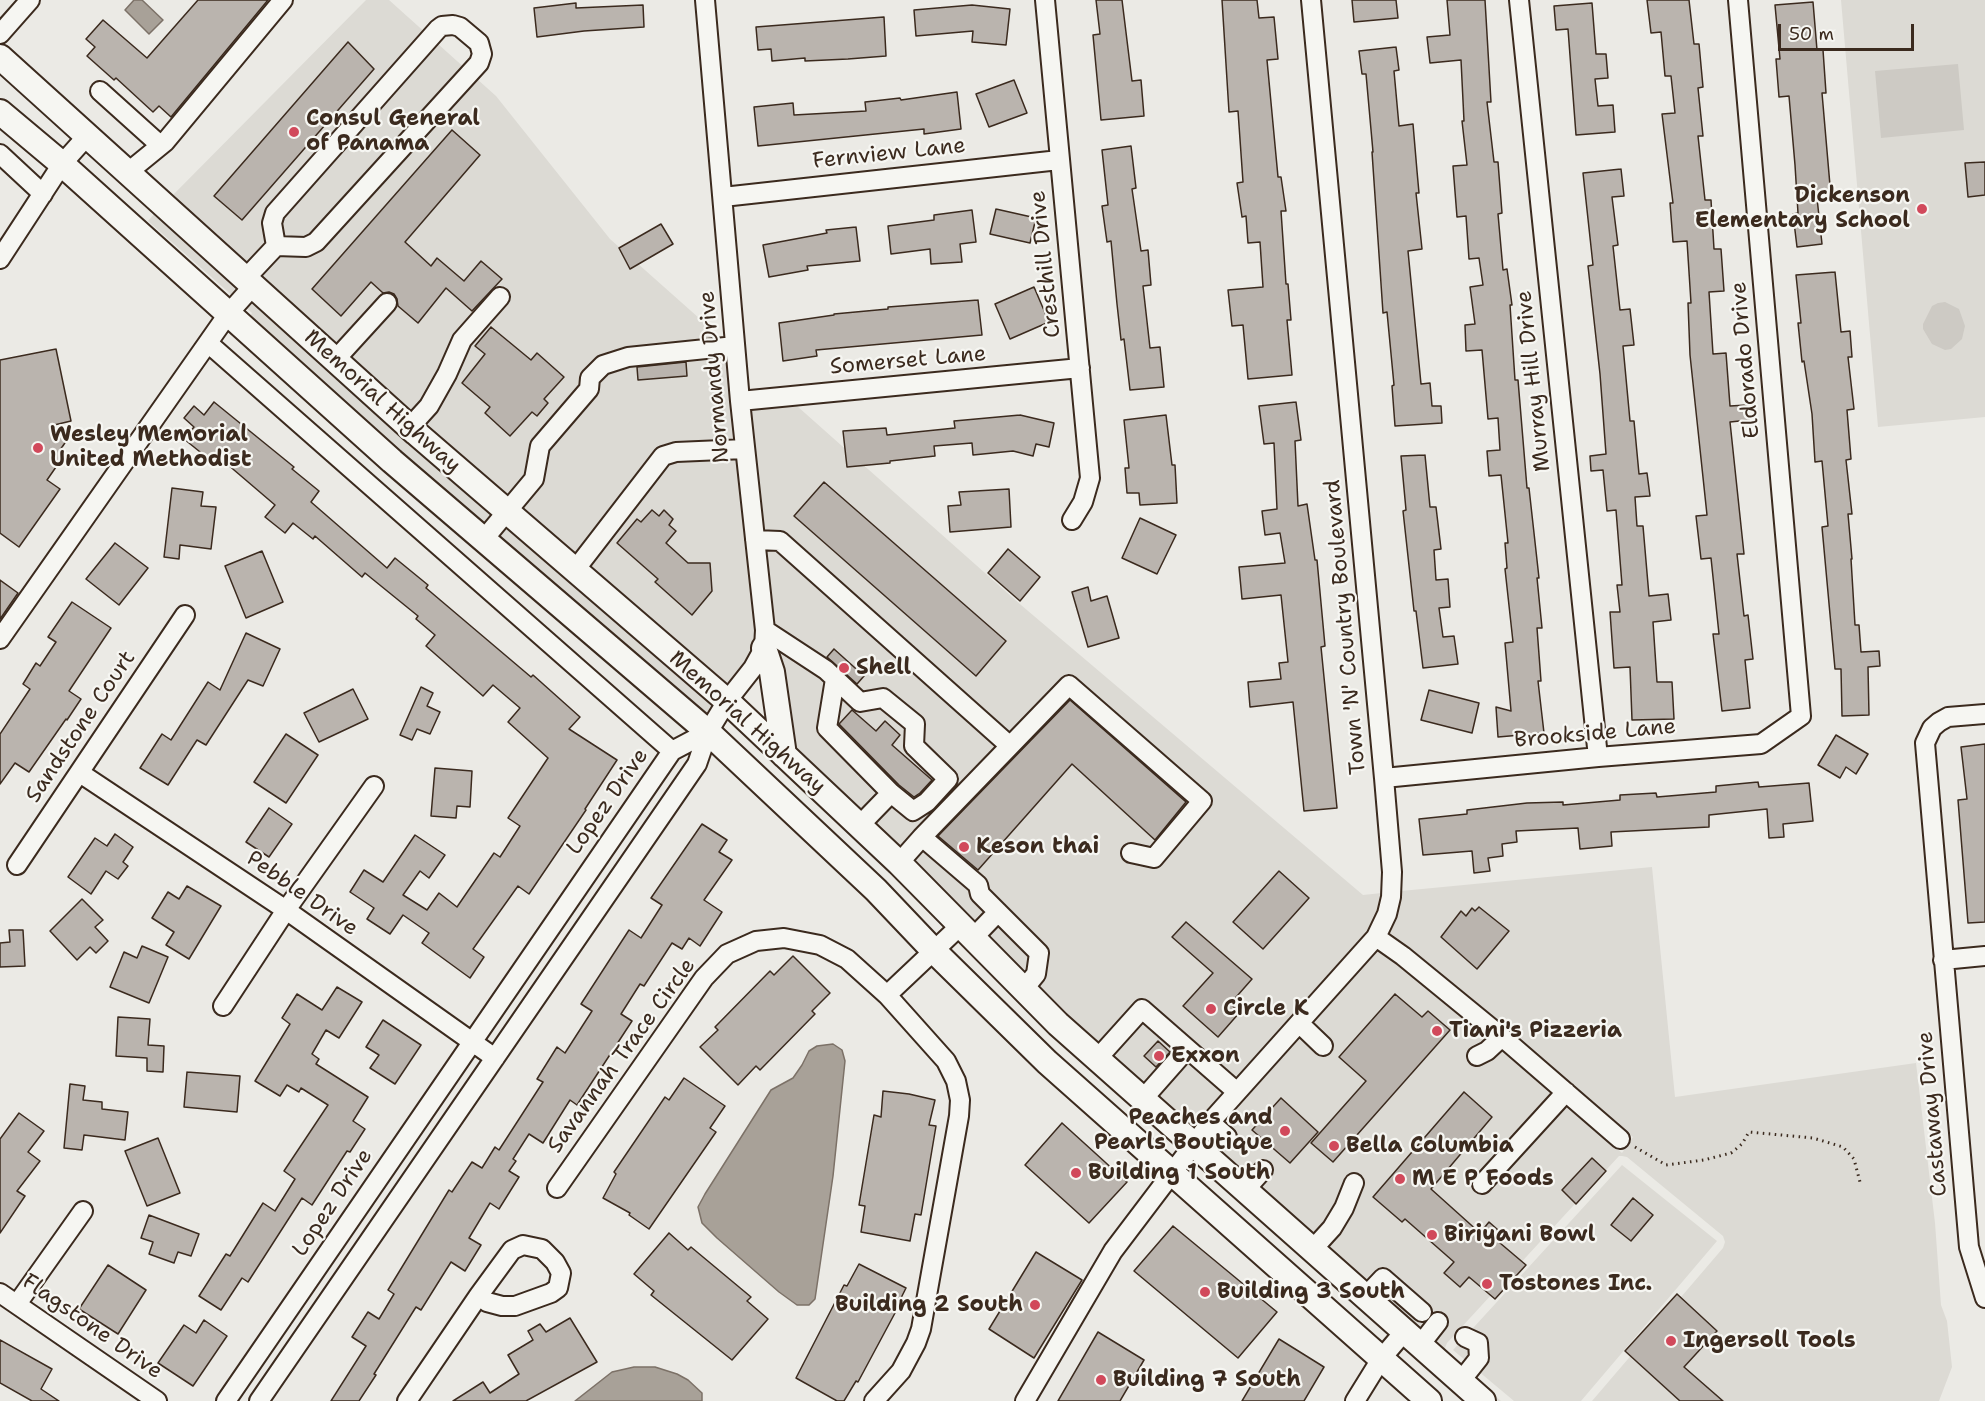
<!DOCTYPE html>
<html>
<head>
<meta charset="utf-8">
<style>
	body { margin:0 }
	#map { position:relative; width:1985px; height:1401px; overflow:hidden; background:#ebeae5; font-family:"Shantell Sans",sans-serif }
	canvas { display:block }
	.scale { position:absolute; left:1778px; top:24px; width:136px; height:27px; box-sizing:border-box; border:3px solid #3b2a1e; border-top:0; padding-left:8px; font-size:18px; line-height:21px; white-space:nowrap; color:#3b2a1e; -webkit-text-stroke:4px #f6f6f2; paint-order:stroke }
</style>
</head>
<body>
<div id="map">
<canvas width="1985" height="1401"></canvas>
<div class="scale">50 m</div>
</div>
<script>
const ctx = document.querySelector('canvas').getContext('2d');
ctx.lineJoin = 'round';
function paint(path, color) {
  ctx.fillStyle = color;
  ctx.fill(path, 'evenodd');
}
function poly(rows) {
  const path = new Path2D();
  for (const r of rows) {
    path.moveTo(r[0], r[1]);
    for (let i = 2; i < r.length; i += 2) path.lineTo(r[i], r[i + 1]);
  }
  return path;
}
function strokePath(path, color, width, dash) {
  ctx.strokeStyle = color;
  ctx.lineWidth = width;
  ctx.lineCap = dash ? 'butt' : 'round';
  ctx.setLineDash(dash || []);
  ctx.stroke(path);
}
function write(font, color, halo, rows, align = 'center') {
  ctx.font = font + ' "Shantell Sans",sans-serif';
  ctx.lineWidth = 4.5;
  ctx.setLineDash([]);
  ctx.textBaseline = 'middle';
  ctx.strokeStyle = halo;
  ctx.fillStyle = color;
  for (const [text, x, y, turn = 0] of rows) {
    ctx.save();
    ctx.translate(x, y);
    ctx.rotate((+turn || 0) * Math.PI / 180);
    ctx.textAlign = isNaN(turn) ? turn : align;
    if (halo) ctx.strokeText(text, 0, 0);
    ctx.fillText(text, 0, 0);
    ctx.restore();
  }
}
paint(poly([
	[366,0,389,0,496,96,610,239,726,342,756,639,752,642,754,647,751,652,725,687,422,425,170,198],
	[1841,0,1985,0,1985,417,1878,427],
	[156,212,714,703,706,716,397,452,249,318,252,313,148,221],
	[797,406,1021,605,1363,895,1382,893,1376,917,1368,930,1191,1130,1064,1016,792,750,775,649,751,410],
	[1652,867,1675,1097,1916,1063,1935,1223,1941,1305,1947,1321,1952,1367,1939,1401,1592,1401,1723,1248,1725,1242,1723,1236,1627,1157,1622,1156,1619,1156,1447,1343,1445,1348,1447,1355,1501,1401,1498,1401,1206,1144,1377,950,1398,965,1496,1045,1622,1153,1633,1137,1507,1028,1389,934,1396,917,1401,891],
	[1622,1165,1717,1241,1581,1401,1514,1401,1453,1350]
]), '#dcdad4');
paint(poly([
	[1958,64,1964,130,1881,138,1875,71],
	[1945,302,1959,309,1965,326,1962,339,1951,349,1945,350,1932,344,1923,329,1923,324,1932,306,1938,303]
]), '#cdcac4');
const water = poly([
	[134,0,142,0,163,20,149,34,125,10,134,0],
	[833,1044,842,1050,845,1061,833,1176,815,1299,809,1305,797,1305,779,1292,717,1238,702,1223,698,1207,705,1194,771,1090,793,1078,802,1065,809,1051,817,1046,833,1044],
	[634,1367,655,1367,677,1374,688,1380,702,1393,702,1401,575,1401,612,1372,634,1367]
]);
paint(water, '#a8a198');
strokePath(water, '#7c7167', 1.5);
const building = poly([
	[198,0,268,0,171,117,159,106,153,112,116,78,114,80,87,56,95,47,86,39,103,20,147,58,198,0],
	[1096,0,1122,0,1132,81,1141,80,1144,116,1101,120,1093,35,1100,34,1096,0],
	[1222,0,1257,0,1259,18,1274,17,1278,59,1267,60,1278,177,1281,177,1286,211,1281,211,1286,284,1288,284,1291,320,1287,320,1292,375,1248,379,1243,325,1232,326,1228,290,1263,287,1260,242,1248,243,1246,216,1242,217,1237,183,1243,182,1238,111,1229,112,1222,0],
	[1352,0,1396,0,1398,18,1354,22,1352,0],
	[1447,0,1485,0,1491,102,1487,102,1494,162,1498,162,1502,213,1498,214,1503,270,1507,269,1512,305,1510,305,1515,380,1518,380,1527,488,1529,488,1539,578,1537,578,1542,628,1537,628,1541,681,1538,681,1544,733,1498,737,1496,707,1511,711,1505,643,1513,642,1505,569,1507,568,1505,543,1508,543,1501,475,1489,476,1487,451,1500,450,1498,418,1488,419,1482,350,1466,351,1465,325,1475,324,1470,287,1483,285,1479,258,1469,259,1466,216,1457,217,1453,166,1467,165,1462,121,1464,121,1461,60,1430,63,1427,37,1450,35,1447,0],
	[1647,0,1689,0,1694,44,1699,44,1703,87,1698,88,1703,136,1698,136,1705,200,1711,200,1714,249,1721,249,1724,291,1709,292,1713,354,1726,353,1730,406,1747,405,1749,420,1730,422,1744,554,1737,554,1744,616,1748,615,1753,659,1745,660,1750,708,1722,711,1713,634,1719,634,1711,558,1701,559,1696,516,1707,515,1690,355,1688,303,1691,303,1687,241,1673,242,1670,203,1673,203,1662,114,1675,113,1671,76,1665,76,1661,32,1651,33,1647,0],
	[1813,2,1817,50,1823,50,1826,93,1822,93,1831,197,1817,198,1822,244,1797,247,1793,214,1798,213,1795,165,1789,96,1779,97,1776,59,1780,59,1775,5,1813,2],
	[576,3,576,8,643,5,644,27,584,31,537,37,534,8,576,3],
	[1592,3,1596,54,1606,54,1608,78,1595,79,1598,106,1613,105,1615,132,1576,135,1568,29,1556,30,1554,6,1592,3],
	[972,5,1010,9,1006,45,972,42,973,31,916,36,914,10,972,5],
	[884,17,886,56,848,59,805,61,805,58,772,61,771,49,758,50,756,27,884,17],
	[348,42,374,69,242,220,214,196,348,42],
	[1396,47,1399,70,1394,71,1399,126,1413,124,1417,171,1419,193,1416,193,1422,249,1408,251,1421,384,1430,383,1432,406,1441,406,1442,423,1395,426,1392,386,1394,385,1387,312,1383,313,1372,152,1373,152,1366,74,1362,74,1359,51,1396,47],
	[1014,80,1027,113,989,127,976,94,1014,80],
	[957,92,961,129,924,134,924,129,758,146,754,107,793,103,794,115,866,111,865,102,900,98,901,100,957,92],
	[452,130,480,155,405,242,431,266,437,258,464,281,481,261,502,279,472,311,446,288,418,323,398,306,397,299,394,294,389,292,383,293,371,282,341,316,312,289,452,130],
	[1131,146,1136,188,1132,189,1141,251,1148,250,1151,285,1143,286,1150,348,1160,347,1164,387,1130,390,1124,339,1121,340,1117,304,1111,241,1107,242,1102,206,1108,205,1102,150,1131,146],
	[1985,162,1985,195,1968,197,1965,163,1985,162],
	[1621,169,1624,196,1612,197,1618,245,1613,246,1620,310,1630,309,1634,345,1623,346,1630,421,1634,421,1639,474,1647,473,1650,496,1635,497,1637,526,1643,526,1649,596,1668,594,1671,620,1653,622,1657,682,1672,682,1674,719,1632,720,1630,667,1614,668,1610,612,1620,612,1617,585,1622,585,1616,510,1607,511,1603,470,1591,471,1590,456,1606,454,1600,374,1588,266,1593,265,1583,173,1621,169],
	[996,209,1036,218,1030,243,990,234,996,209],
	[972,210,976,242,960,244,962,262,931,264,930,249,891,254,888,226,934,220,934,215,972,210],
	[661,224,673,244,630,269,619,248,661,224],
	[856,227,860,261,807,266,808,270,769,277,763,245,827,233,826,230,856,227],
	[1835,272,1841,332,1850,331,1852,357,1848,357,1854,409,1847,410,1851,459,1846,460,1852,514,1848,514,1852,559,1851,559,1855,625,1859,625,1861,652,1879,651,1880,666,1868,667,1869,715,1842,716,1841,669,1835,669,1822,527,1828,526,1822,461,1815,462,1812,414,1804,361,1802,362,1798,323,1801,323,1796,275,1835,272],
	[1034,287,1049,322,1010,339,995,304,1034,287],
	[978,300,982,335,816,350,817,356,783,361,779,323,834,315,834,314,888,309,888,307,978,300],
	[491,327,531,360,537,353,564,377,544,399,548,403,537,416,532,412,510,436,485,413,490,407,462,383,485,354,475,346,491,327],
	[56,349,71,421,50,426,67,440,60,450,65,454,47,480,60,489,19,547,0,533,0,360,56,349],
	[686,362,687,376,638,380,637,367,686,362],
	[214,402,294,467,292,469,319,491,311,502,387,568,395,558,428,585,426,588,531,677,533,675,580,717,569,729,617,760,585,809,586,810,529,894,518,886,473,949,484,957,470,978,422,943,429,933,403,915,390,934,367,919,374,908,350,892,364,870,383,882,415,835,445,855,429,878,420,871,403,895,427,910,439,893,457,907,494,853,500,857,520,826,508,818,548,758,508,722,520,708,493,685,483,696,426,646,435,635,416,619,418,616,365,573,362,577,315,536,313,539,293,523,285,533,265,517,275,505,220,458,215,464,184,439,194,427,184,418,194,406,204,415,214,402],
	[1296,402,1301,440,1295,441,1298,506,1307,504,1315,560,1317,560,1325,646,1321,647,1337,808,1304,811,1293,702,1250,707,1248,682,1281,679,1279,663,1288,662,1281,595,1242,599,1239,567,1285,563,1280,533,1265,535,1262,511,1277,509,1274,443,1264,444,1259,406,1296,402],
	[1020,415,1054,423,1049,447,1036,444,1033,456,1013,451,973,455,972,443,934,446,935,456,890,461,890,463,847,467,843,431,886,428,887,435,955,428,954,421,1020,415],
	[1166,415,1172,465,1175,465,1177,503,1140,505,1139,493,1127,493,1125,468,1129,468,1124,420,1166,415],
	[1425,455,1430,507,1436,507,1441,549,1434,550,1436,580,1448,579,1450,607,1439,608,1443,637,1454,636,1458,664,1423,668,1416,611,1414,611,1403,511,1406,510,1401,456,1425,455],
	[824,482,1006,641,976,676,794,516,824,482],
	[172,488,203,492,201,506,216,507,211,549,180,545,179,559,164,557,172,488],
	[1009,489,1011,527,950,532,948,506,961,505,959,492,1009,489],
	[652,510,659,516,664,510,673,519,669,525,676,531,666,543,688,563,710,563,712,591,692,615,655,582,658,579,617,543,637,519,641,522,652,510],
	[1140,518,1176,535,1157,574,1122,558,1140,518],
	[115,543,148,568,119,605,86,579,115,543],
	[1008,549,1040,577,1020,601,988,573,1008,549],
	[262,551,283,602,246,618,225,566,262,551],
	[0,580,18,593,0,619,0,580],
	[1088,587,1091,601,1107,596,1119,638,1088,647,1072,592,1088,587],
	[72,602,111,628,69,691,81,699,67,720,66,719,29,772,15,763,0,784,0,734,30,689,23,684,36,663,40,666,56,642,48,637,72,602],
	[246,633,280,649,263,686,248,680,206,745,197,740,168,785,140,768,162,734,171,740,208,682,220,690,246,633],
	[834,649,864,676,857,684,827,657,834,649],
	[421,687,433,693,427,706,440,712,430,734,417,729,412,740,400,735,421,687],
	[353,689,368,719,319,742,304,713,353,689],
	[1429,690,1479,703,1472,733,1421,720,1429,690],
	[1070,700,1186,802,1155,840,1072,764,978,870,938,836,1070,700],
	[852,710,876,731,885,721,900,735,892,745,932,780,920,793,914,797,899,785,839,724,852,710],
	[286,734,318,755,286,803,254,782,286,734],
	[1836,735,1868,754,1856,774,1846,767,1840,778,1818,765,1836,735],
	[1985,744,1985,922,1968,923,1958,800,1967,799,1961,747,1985,744],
	[435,768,472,771,470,807,457,806,456,818,431,816,435,768],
	[1758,782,1759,787,1809,783,1813,821,1783,824,1784,837,1769,838,1767,809,1709,815,1709,827,1611,832,1612,846,1580,849,1578,828,1516,831,1517,842,1502,844,1503,856,1488,858,1490,871,1474,873,1472,851,1423,855,1419,819,1467,814,1467,810,1527,803,1563,802,1563,805,1620,800,1620,795,1656,793,1657,797,1716,792,1716,786,1758,782],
	[269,808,292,824,269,857,246,842,269,808],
	[702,824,727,840,719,852,732,860,704,900,722,912,700,946,689,938,682,949,672,943,644,986,640,984,621,1014,632,1021,577,1105,570,1100,543,1143,529,1134,513,1159,516,1161,509,1171,519,1177,499,1209,490,1203,469,1238,481,1245,465,1271,451,1262,421,1310,416,1307,374,1374,376,1375,359,1401,331,1401,366,1346,352,1337,368,1312,379,1319,394,1294,388,1290,449,1190,452,1192,472,1162,482,1168,495,1147,499,1150,543,1082,537,1079,557,1047,565,1053,592,1011,581,1004,629,930,641,938,662,905,651,898,702,824],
	[115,834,133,847,123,862,128,866,118,879,106,871,91,894,68,877,95,838,107,846,115,834],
	[1279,871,1309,898,1263,949,1233,922,1279,871],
	[187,886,221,906,189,959,166,945,174,932,152,918,168,892,179,899,187,886],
	[82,899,103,920,95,927,108,941,96,953,90,947,77,960,50,931,82,899],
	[1479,907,1509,931,1477,969,1441,937,1461,911,1466,916,1472,908,1475,911,1479,907],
	[1186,922,1252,979,1230,1004,1240,1012,1218,1037,1183,1006,1213,973,1172,937,1186,922],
	[9,930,23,930,25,966,0,967,0,943,10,942,9,930],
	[142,946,168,957,149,1003,110,987,124,952,137,958,142,946],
	[793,956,830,993,812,1011,815,1014,760,1070,756,1066,738,1085,700,1047,718,1030,715,1027,770,971,774,975,793,956],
	[337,987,362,1002,339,1038,326,1030,312,1054,319,1059,316,1064,368,1097,353,1121,365,1129,350,1152,347,1151,312,1205,302,1198,248,1282,242,1278,221,1310,199,1296,226,1254,230,1256,263,1203,275,1211,295,1179,284,1171,328,1105,301,1088,299,1092,287,1085,280,1096,255,1081,290,1024,282,1018,297,994,322,1010,337,987],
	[1395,994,1422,1017,1428,1011,1450,1030,1333,1162,1311,1143,1366,1081,1339,1057,1395,994],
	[118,1017,150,1019,148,1045,164,1046,163,1072,147,1071,147,1058,116,1056,118,1017],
	[383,1020,421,1045,395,1084,370,1068,379,1055,366,1047,383,1020],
	[1158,1041,1170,1052,1156,1067,1144,1056,1158,1041],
	[187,1072,240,1076,237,1112,184,1107,187,1072],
	[684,1078,725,1106,710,1128,716,1132,649,1229,629,1215,630,1213,603,1198,616,1174,614,1172,665,1097,669,1100,684,1078],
	[70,1084,85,1086,83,1100,102,1102,102,1109,128,1112,125,1140,84,1135,82,1150,64,1148,70,1084],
	[883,1091,909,1094,935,1100,929,1125,936,1126,921,1215,915,1214,910,1241,861,1232,865,1206,859,1205,874,1115,881,1117,883,1091],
	[1464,1092,1492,1117,1431,1189,1480,1233,1489,1222,1506,1237,1500,1243,1526,1265,1495,1299,1469,1277,1460,1287,1444,1273,1454,1262,1405,1219,1402,1222,1373,1197,1464,1092],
	[1281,1098,1318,1132,1290,1163,1252,1130,1281,1098],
	[19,1113,44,1131,28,1152,40,1161,17,1191,25,1196,0,1233,0,1139,19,1113],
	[1062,1123,1127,1182,1089,1223,1025,1165,1062,1123],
	[158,1138,180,1193,147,1206,125,1151,158,1138],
	[1592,1158,1606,1171,1576,1204,1562,1190,1592,1158],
	[1633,1198,1653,1215,1631,1241,1611,1225,1633,1198],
	[149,1215,199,1234,191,1256,178,1252,174,1263,149,1254,153,1242,141,1238,149,1215],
	[1173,1226,1277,1312,1238,1358,1134,1271,1173,1226],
	[669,1233,688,1250,691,1247,751,1297,747,1301,768,1319,732,1360,651,1295,654,1291,634,1274,669,1233],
	[1036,1252,1082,1280,1034,1358,989,1329,1036,1252],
	[859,1264,906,1288,894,1312,895,1313,858,1382,856,1381,844,1401,837,1401,796,1378,844,1285,847,1286,859,1264],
	[108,1265,146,1290,118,1334,79,1309,108,1265],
	[1677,1294,1717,1331,1684,1367,1723,1401,1680,1401,1625,1351,1677,1294],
	[570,1318,597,1362,526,1401,453,1401,483,1382,490,1393,519,1374,508,1355,533,1340,528,1331,540,1324,546,1332,570,1318],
	[204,1320,227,1336,193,1386,158,1363,184,1325,196,1333,204,1320],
	[1098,1332,1144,1360,1120,1401,1058,1401,1098,1332],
	[1279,1339,1324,1367,1304,1401,1242,1401,1279,1339],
	[0,1340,52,1369,41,1389,59,1401,32,1401,0,1383,0,1340]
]);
paint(building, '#bab4ae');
strokePath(building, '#3b2a1e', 1.5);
const minor = poly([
	[1045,0,1090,478,1083,502,1072,520],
	[1519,0,1598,757],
	[453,25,460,27,479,43,482,54,479,63,316,242,306,247,276,246,272,223,275,213,438,29,442,26,453,25],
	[0,34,30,0],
	[100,91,160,145],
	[0,154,43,194],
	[127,173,165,142,283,0],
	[723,197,1059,160],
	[0,259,62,164,87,136],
	[245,279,276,246],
	[208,343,672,751],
	[335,360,387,303],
	[740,401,1080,368],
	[410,427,429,406,447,374,462,340,500,297],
	[484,539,534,479,540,446,589,389,590,378,603,365,628,357,735,346],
	[755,540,780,541,1010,746],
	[575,570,663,456,676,452,745,449],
	[765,630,826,670,860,702,883,698,915,724,914,746,948,779,927,802,913,811,891,793,860,825],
	[0,639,228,314,253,286],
	[835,679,827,728,891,793],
	[1985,714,1948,717,1939,722,1932,728,1925,743,1969,1247,1985,1298],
	[80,773,286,910,495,1058],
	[1384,778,1598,757,1761,744,1801,716,1738,0],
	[899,863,922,837],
	[17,865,185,615],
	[1376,937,1403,956,1502,1037,1620,1139],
	[972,939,998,912],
	[1943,960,1985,956],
	[1023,990,1036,974,1039,953,980,894,978,885,922,837,1069,685,1202,801,1154,858,1131,853],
	[887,995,960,926],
	[223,1006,286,910,374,786],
	[1299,1023,1323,1046],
	[1477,1056,1487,1051,1502,1037],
	[1097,1059,1142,1009,1237,1092],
	[1142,1100,1187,1049],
	[1210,1122,1227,1137],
	[1482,1184,1566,1092],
	[557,1188,704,978,727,954,756,941,784,938,820,945,847,959,887,995,946,1061,956,1081,960,1100,959,1116,921,1329,916,1343,901,1371,874,1401],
	[1245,1190,1263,1170],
	[1312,1250,1332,1228,1344,1208,1354,1183],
	[0,1293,157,1401],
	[1365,1297,1383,1278,1422,1312],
	[17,1304,83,1211],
	[1420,1345,1438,1322],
	[1460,1382,1479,1358,1478,1343,1465,1337],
	[226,1401,672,751,708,732],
	[259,1401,697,764,708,732,727,701,753,668,764,648,765,630,740,401,705,0],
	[407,1401,479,1295,512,1250,523,1245,542,1249,555,1262,561,1273,558,1288,551,1293,515,1306,502,1306,487,1302,479,1295],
	[1025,1401,1113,1251,1213,1119,1376,937,1387,914,1391,897,1392,872,1384,778,1311,0],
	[1355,1401,1381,1359,1404,1332]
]);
const major = poly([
	[0,57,416,433,727,701,899,863,1058,1024,1483,1401],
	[0,112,62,164,392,461,708,732,876,890,934,951,1047,1062,1429,1401],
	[764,648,772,672,784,755]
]);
strokePath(minor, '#3b2a1e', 22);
strokePath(major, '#3b2a1e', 28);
strokePath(poly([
	[1635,1147,1666,1165,1704,1160,1731,1153,1742,1144,1749,1132,1813,1138,1843,1147,1854,1159,1861,1186]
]), '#3b2a1e', 3, [1.5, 4.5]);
strokePath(minor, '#f6f6f2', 18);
strokePath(major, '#f6f6f2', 24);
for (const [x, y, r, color] of [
	[294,132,6,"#d1495b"],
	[1922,209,6,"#d1495b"],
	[38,448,6,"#d1495b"],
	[844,668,6,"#d1495b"],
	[964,847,6,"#d1495b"],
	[1211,1009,6,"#d1495b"],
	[1437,1031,6,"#d1495b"],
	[1159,1056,6,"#d1495b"],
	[1285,1131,6,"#d1495b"],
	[1334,1146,6,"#d1495b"],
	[1076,1173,6,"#d1495b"],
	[1400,1179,6,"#d1495b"],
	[1432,1235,6,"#d1495b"],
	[1487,1284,6,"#d1495b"],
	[1205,1292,6,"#d1495b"],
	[1035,1305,6,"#d1495b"],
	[1671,1341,6,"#d1495b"],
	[1101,1380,6,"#d1495b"]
]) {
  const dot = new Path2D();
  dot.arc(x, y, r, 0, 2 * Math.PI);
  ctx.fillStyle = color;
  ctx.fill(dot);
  strokePath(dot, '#f6f6f2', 2);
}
write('bold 22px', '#3b2a1e', '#f6f6f2', [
	["Consul General",306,119],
	["of Panama",306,144],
	["Dickenson",1910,196,"right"],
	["Elementary School",1910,221,"right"],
	["Wesley Memorial",50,435],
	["United Methodist",50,460],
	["Shell",856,668],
	["Keson thai",976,847],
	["Circle K",1223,1009],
	["Tiani's Pizzeria",1449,1031],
	["Exxon",1171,1056],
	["Peaches and",1273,1118,"right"],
	["Pearls Boutique",1273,1143,"right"],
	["Bella Columbia",1346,1146],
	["Building 1 South",1088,1173],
	["M E P Foods",1412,1179],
	["Biriyani Bowl",1444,1235],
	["Tostones Inc.",1499,1284],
	["Building 3 South",1217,1292],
	["Building 2 South",1023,1305,"right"],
	["Ingersoll Tools",1683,1341],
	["Building 7 South",1113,1380]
], 'left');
write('22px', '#3b2a1e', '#f6f6f2', [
	["Fernview Lane",889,154,-6],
	["Cresthill Drive",1046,264,-96],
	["Eldorado Drive",1746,360,-95],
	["Somerset Lane",908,361,-5],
	["Normandy Drive",715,377,-95],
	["Murray Hill Drive",1534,381,-96],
	["Memorial Highway",382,402,42],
	["Town 'N' Country Boulevard",1346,627,-95],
	["Memorial Highway",747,723,42],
	["Sandstone Court",81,727,-56],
	["Brookside Lane",1595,734,-5],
	["Lopez Drive",608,802,-55],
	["Pebble Drive",302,894,35],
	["Savannah Trace Circle",622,1056,-54],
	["Castaway Drive",1933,1114,-95],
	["Lopez Drive",333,1203,-56],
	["Flagstone Drive",92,1327,35]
]);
</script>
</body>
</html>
